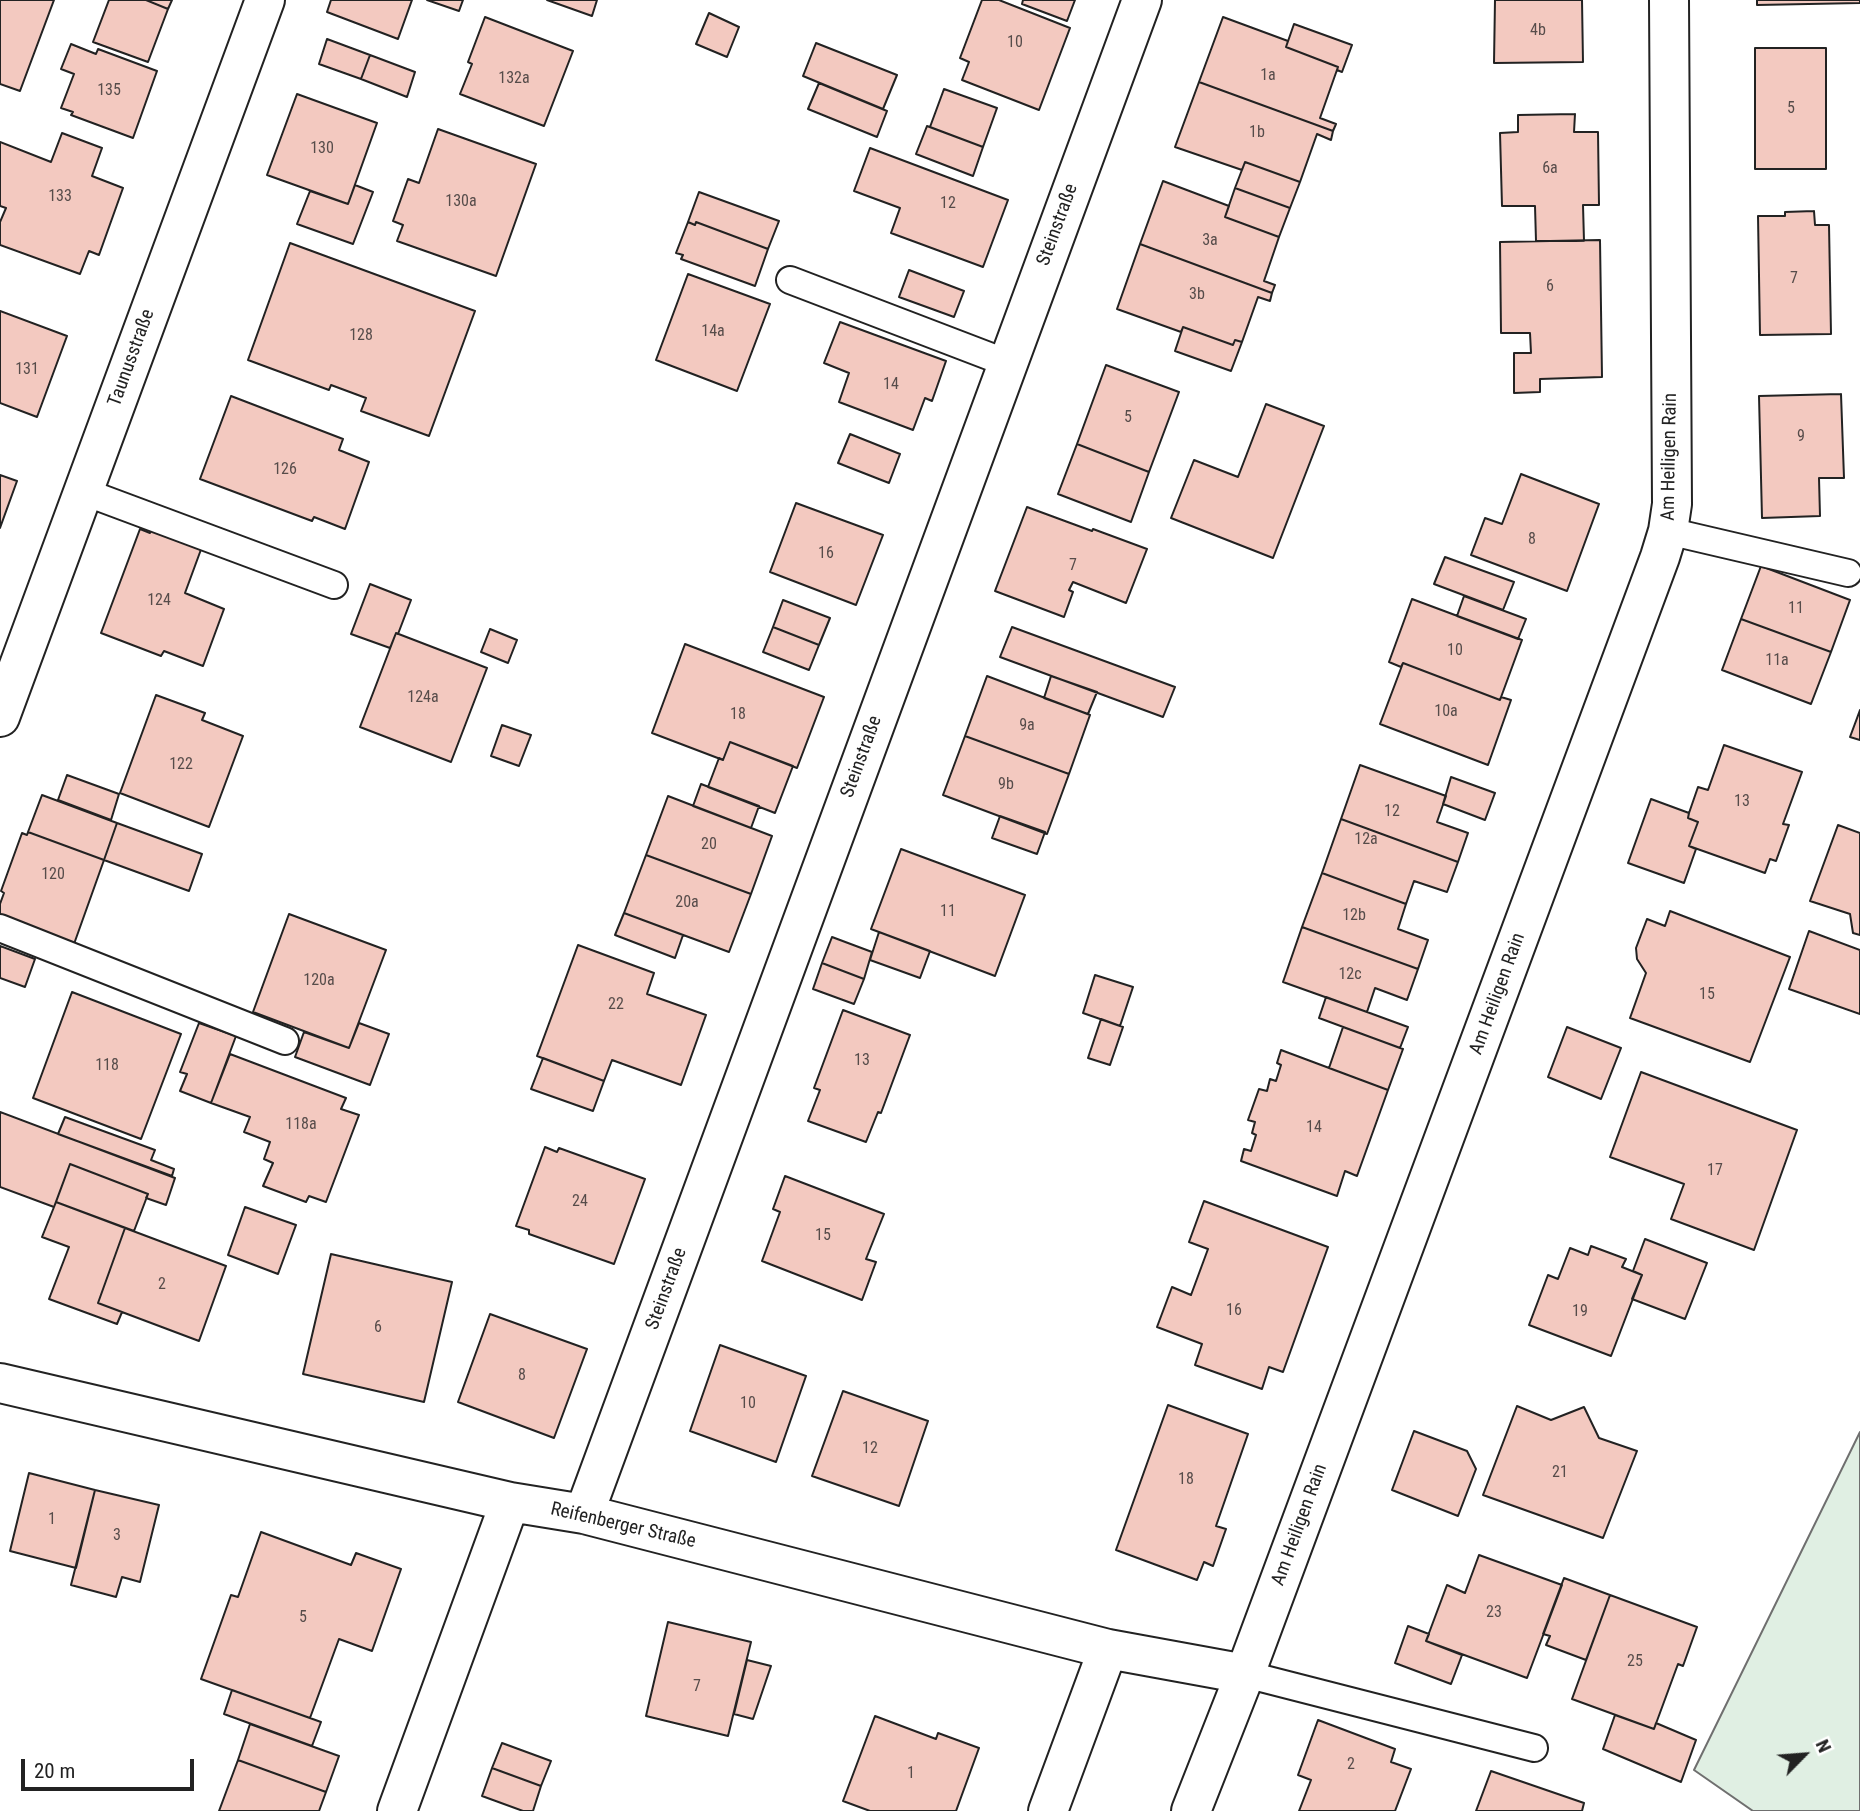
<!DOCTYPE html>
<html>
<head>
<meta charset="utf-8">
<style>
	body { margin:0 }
	#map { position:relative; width:1860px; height:1811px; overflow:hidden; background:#fff; font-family:"Roboto Condensed",sans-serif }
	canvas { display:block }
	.north { position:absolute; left:1769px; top:1720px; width:70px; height:70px; -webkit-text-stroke:5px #fff; paint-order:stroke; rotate:65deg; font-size:19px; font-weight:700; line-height:28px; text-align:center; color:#222 }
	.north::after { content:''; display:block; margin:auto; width:24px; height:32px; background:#222; clip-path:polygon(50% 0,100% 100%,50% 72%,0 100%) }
	.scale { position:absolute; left:21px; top:1759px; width:173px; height:32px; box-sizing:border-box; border:4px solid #222; border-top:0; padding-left:9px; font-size:21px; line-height:24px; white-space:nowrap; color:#222; -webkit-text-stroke:5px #fff; paint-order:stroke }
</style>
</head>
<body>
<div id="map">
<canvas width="1860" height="1811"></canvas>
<div class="north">N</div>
<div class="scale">20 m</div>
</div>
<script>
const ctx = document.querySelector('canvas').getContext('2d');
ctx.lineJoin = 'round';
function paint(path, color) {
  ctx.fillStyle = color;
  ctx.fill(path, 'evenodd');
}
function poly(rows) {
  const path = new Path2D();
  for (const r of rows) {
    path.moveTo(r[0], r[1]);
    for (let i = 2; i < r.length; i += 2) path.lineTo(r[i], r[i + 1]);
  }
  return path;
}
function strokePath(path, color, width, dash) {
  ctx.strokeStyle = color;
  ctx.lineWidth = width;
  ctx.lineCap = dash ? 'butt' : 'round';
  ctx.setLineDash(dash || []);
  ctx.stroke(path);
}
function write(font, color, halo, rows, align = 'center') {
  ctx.font = font + ' "Roboto Condensed",sans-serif';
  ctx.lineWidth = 5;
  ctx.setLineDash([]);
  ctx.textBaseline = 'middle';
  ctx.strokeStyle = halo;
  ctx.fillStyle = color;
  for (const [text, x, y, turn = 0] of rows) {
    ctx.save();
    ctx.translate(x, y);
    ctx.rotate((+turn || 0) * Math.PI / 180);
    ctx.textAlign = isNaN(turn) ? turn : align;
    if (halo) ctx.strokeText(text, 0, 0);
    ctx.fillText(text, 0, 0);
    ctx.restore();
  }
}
const green = poly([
	[1860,1432,1860,1811,1753,1811,1694,1770,1860,1432]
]);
paint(green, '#e0efe3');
strokePath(green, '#6f6f6f', 2);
const building = poly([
	[0,0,54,0,20,91,0,84,0,0],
	[109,0,146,0,168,9,148,62,93,42,109,0],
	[146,0,172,0,168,9,146,0],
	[331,0,412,0,398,39,327,12,331,0],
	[427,0,463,0,459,11,427,0],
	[547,0,597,0,592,16,547,0],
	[982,0,999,0,1070,28,1039,110,962,80,969,62,960,58,982,0],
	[1023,0,1075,0,1067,21,1022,4,1023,0],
	[1495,0,1582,0,1583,62,1494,63,1495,0],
	[1757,0,1860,0,1860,3,1757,5,1757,0],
	[709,13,739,27,727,57,696,44,709,13],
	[485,17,573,51,544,126,460,94,472,64,468,62,485,17],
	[1223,17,1288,41,1286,47,1338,67,1320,118,1336,124,1333,131,1199,82,1223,17],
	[1294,24,1352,45,1342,72,1337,70,1338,67,1286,47,1294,24],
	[327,39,370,55,361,79,319,64,327,39],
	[816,43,897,75,883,109,803,76,816,43],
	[71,44,96,54,98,49,157,71,133,138,71,115,73,112,61,108,74,74,61,69,71,44],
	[1755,48,1826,48,1826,169,1755,169,1755,48],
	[370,55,415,72,407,97,361,79,370,55],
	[1199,82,1333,131,1331,140,1317,134,1300,182,1245,162,1242,170,1175,147,1199,82],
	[819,83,887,111,877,137,808,109,819,83],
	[944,89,997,108,983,147,930,127,944,89],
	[297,94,377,123,348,204,267,175,297,94],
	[1575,114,1574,132,1598,132,1599,205,1583,205,1584,241,1536,241,1535,206,1502,206,1500,133,1518,132,1518,115,1575,114],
	[927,126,983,147,973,176,916,154,927,126],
	[438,129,536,164,496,276,397,241,403,225,393,221,408,179,419,183,438,129],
	[62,133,102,148,92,176,123,188,99,255,89,251,80,274,0,245,0,222,6,208,0,206,0,142,51,162,62,133],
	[870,148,1008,200,983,267,891,233,900,208,854,191,870,148],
	[1245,162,1300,182,1290,208,1235,188,1245,162],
	[1163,181,1229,206,1225,217,1279,237,1264,281,1275,285,1272,293,1140,244,1163,181],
	[355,185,373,192,353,244,297,224,310,191,348,204,355,185],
	[1235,188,1290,208,1279,237,1225,217,1235,188],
	[699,192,779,221,768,249,696,222,695,225,688,222,699,192],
	[1814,211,1815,225,1829,225,1831,334,1760,335,1758,216,1785,216,1785,212,1814,211],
	[688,222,695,225,696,222,768,249,755,286,681,259,683,255,676,253,688,222],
	[1600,240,1602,377,1540,379,1540,392,1514,393,1514,353,1531,353,1530,333,1501,333,1500,242,1600,240],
	[290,243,475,311,429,436,361,411,366,398,331,385,329,390,248,360,290,243],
	[1140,244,1272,293,1270,301,1258,297,1242,342,1235,340,1233,345,1183,327,1181,332,1117,309,1140,244],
	[909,270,964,291,954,317,899,297,909,270],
	[688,274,770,304,737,391,656,360,688,274],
	[0,311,67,336,37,417,0,403,0,311],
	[840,322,946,361,932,401,925,398,913,430,839,402,849,373,824,363,840,322],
	[1183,327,1233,345,1235,340,1242,342,1231,371,1175,351,1183,327],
	[1106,365,1179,392,1149,472,1077,444,1106,365],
	[1841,394,1844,478,1819,478,1820,516,1762,518,1759,396,1841,394],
	[231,396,343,439,339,450,369,462,345,529,314,517,312,521,200,479,231,396],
	[1266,404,1324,426,1273,558,1171,518,1194,460,1238,477,1266,404],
	[850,434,900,454,889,483,838,463,850,434],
	[1077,444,1149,472,1131,522,1058,494,1077,444],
	[1521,474,1599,504,1567,591,1471,555,1485,518,1502,524,1521,474],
	[0,475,17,481,0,528,0,475],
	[796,503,883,535,856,605,770,572,796,503],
	[1027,507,1092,531,1093,529,1147,549,1126,603,1073,582,1069,590,1073,592,1064,617,995,591,1027,507],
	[152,525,203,544,185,593,224,609,203,666,164,651,161,656,101,633,140,529,150,533,152,525],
	[1445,557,1514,582,1503,610,1434,584,1445,557],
	[1761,566,1850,600,1831,652,1741,619,1761,566],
	[370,584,411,600,398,634,396,633,390,648,351,634,370,584],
	[1464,596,1526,619,1518,639,1457,616,1464,596],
	[1412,599,1522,640,1500,700,1403,663,1401,667,1389,662,1412,599],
	[783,600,830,618,819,645,773,627,783,600],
	[1741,619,1831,652,1811,704,1722,670,1741,619],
	[773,627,819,645,809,670,763,652,773,627],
	[1012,627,1175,687,1163,717,1000,657,1012,627],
	[490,629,517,640,508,663,481,652,490,629],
	[396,633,487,668,451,762,360,727,396,633],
	[685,644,824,697,797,768,730,742,723,760,652,733,685,644],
	[1403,663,1500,700,1501,697,1511,700,1488,765,1380,724,1403,663],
	[987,676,1090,715,1069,774,965,736,987,676],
	[1051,676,1097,692,1088,714,1044,698,1051,676],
	[156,695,205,713,202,720,243,736,209,827,120,793,156,695],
	[1860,710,1860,740,1850,737,1860,710],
	[502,725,531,735,519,766,491,756,502,725],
	[965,736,1069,774,1047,834,943,795,965,736],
	[730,742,793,766,775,813,708,787,719,758,723,760,730,742],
	[1724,745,1802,772,1783,824,1789,825,1776,861,1770,859,1765,873,1689,846,1698,822,1688,818,1689,813,1698,787,1708,790,1724,745],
	[1360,765,1446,796,1437,822,1468,833,1458,862,1341,819,1360,765],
	[67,775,119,794,111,820,58,800,67,775],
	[1451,777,1495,793,1485,820,1443,804,1451,777],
	[701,784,759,806,751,828,693,806,701,784],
	[42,795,117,823,104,860,28,832,42,795],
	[668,796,772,836,751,894,646,855,668,796],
	[1651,799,1689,813,1688,818,1698,822,1689,846,1696,849,1684,883,1628,863,1651,799],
	[1000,816,1045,832,1037,854,992,838,1000,816],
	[1341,819,1458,862,1447,892,1414,881,1406,904,1322,873,1341,819],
	[117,823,202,854,189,891,104,860,117,823],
	[1838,825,1860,833,1860,935,1853,933,1850,914,1810,901,1838,825],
	[28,832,104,860,74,944,0,917,0,904,4,893,1,891,22,833,27,835,28,832],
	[901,849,1025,895,995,976,871,929,901,849],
	[646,855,751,894,729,952,624,913,646,855],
	[1322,873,1406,904,1398,929,1428,940,1418,969,1302,927,1322,873],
	[1670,911,1790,957,1750,1062,1630,1018,1646,973,1637,959,1636,948,1647,919,1665,926,1670,911],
	[624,913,683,935,675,958,615,935,624,913],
	[289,914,386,950,349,1048,253,1012,289,914],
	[1302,927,1418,969,1407,1000,1375,988,1367,1012,1283,982,1302,927],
	[1809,931,1860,950,1860,1014,1789,989,1809,931],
	[879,932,930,951,920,978,870,960,879,932],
	[832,937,872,952,864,979,822,963,832,937],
	[578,945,654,973,647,994,706,1015,681,1085,612,1060,604,1081,537,1056,578,945],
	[0,946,35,959,25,987,0,978,0,946],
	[822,963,864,979,854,1004,813,989,822,963],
	[1095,975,1133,987,1120,1026,1083,1013,1095,975],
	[72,992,181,1034,141,1139,33,1098,72,992],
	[1326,997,1408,1027,1400,1048,1319,1018,1326,997],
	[843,1010,910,1035,881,1113,878,1112,866,1142,808,1121,820,1090,814,1088,843,1010],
	[1101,1019,1123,1027,1110,1065,1088,1058,1101,1019],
	[199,1023,236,1036,211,1103,180,1091,187,1074,180,1072,199,1023],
	[359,1023,389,1034,370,1085,295,1057,304,1032,349,1048,359,1023],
	[1343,1027,1403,1049,1388,1090,1329,1068,1343,1027],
	[1567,1027,1621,1048,1601,1099,1548,1077,1567,1027],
	[1281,1050,1388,1090,1357,1176,1345,1171,1337,1196,1241,1161,1244,1149,1251,1151,1256,1135,1252,1133,1255,1122,1248,1120,1259,1089,1267,1091,1270,1079,1276,1081,1281,1065,1277,1063,1281,1050],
	[230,1054,346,1098,341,1109,359,1115,326,1202,309,1196,306,1202,263,1186,273,1163,264,1159,270,1142,244,1132,250,1117,211,1103,230,1054],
	[543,1058,604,1081,593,1111,531,1089,543,1058],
	[1641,1072,1797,1130,1754,1250,1671,1219,1684,1184,1610,1157,1641,1072],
	[0,1112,175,1178,166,1205,146,1198,148,1194,70,1164,54,1207,0,1187,0,1112],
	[65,1117,155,1150,151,1160,174,1169,172,1176,58,1134,65,1117],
	[545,1147,557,1152,559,1148,645,1179,614,1264,529,1234,529,1230,516,1226,545,1147],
	[70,1164,148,1194,134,1231,56,1202,70,1164],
	[785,1176,884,1214,866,1259,876,1262,862,1300,762,1261,780,1212,773,1209,785,1176],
	[1204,1201,1328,1247,1283,1372,1269,1367,1262,1389,1195,1365,1202,1344,1157,1327,1172,1287,1191,1295,1208,1249,1189,1242,1204,1201],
	[56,1202,125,1228,98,1303,122,1312,117,1324,49,1299,69,1247,42,1237,56,1202],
	[245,1207,296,1225,278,1274,228,1255,245,1207],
	[125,1228,226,1266,199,1341,98,1303,125,1228],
	[1645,1239,1707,1263,1685,1319,1632,1299,1642,1275,1633,1271,1645,1239],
	[1591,1246,1626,1259,1622,1267,1642,1275,1611,1356,1529,1325,1548,1275,1558,1279,1570,1248,1588,1255,1591,1246],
	[331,1254,452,1282,424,1402,303,1374,331,1254],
	[490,1314,587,1349,554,1438,458,1402,490,1314],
	[720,1345,806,1376,776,1462,690,1431,720,1345],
	[843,1391,928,1421,899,1506,812,1476,843,1391],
	[1168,1405,1248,1434,1216,1526,1226,1529,1213,1566,1204,1562,1197,1580,1116,1550,1168,1405],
	[1517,1406,1551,1420,1584,1407,1599,1438,1637,1451,1603,1538,1483,1495,1517,1406],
	[1414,1431,1467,1451,1476,1469,1458,1516,1392,1490,1414,1431],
	[29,1473,95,1490,76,1568,10,1551,29,1473],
	[95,1490,159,1505,140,1582,122,1577,116,1597,71,1585,95,1490],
	[261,1532,351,1565,356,1553,401,1569,372,1651,339,1639,310,1718,201,1679,231,1595,238,1597,261,1532],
	[1479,1555,1562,1585,1527,1678,1426,1641,1447,1585,1465,1593,1479,1555],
	[1564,1578,1610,1595,1586,1660,1546,1645,1550,1636,1543,1634,1564,1578],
	[1610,1595,1697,1627,1683,1666,1678,1664,1654,1729,1572,1699,1610,1595],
	[668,1622,751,1642,728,1736,646,1716,668,1622],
	[1408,1626,1429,1634,1426,1641,1462,1655,1451,1684,1395,1663,1408,1626],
	[747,1660,771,1666,753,1719,734,1714,747,1660],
	[232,1690,321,1722,312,1746,224,1714,232,1690],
	[1615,1715,1654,1729,1656,1723,1696,1740,1681,1782,1603,1749,1615,1715],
	[875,1716,936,1739,938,1733,979,1748,956,1811,870,1811,843,1801,875,1716],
	[1318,1720,1395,1749,1391,1762,1411,1769,1395,1811,1299,1811,1311,1780,1298,1775,1318,1720],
	[250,1724,339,1756,326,1792,238,1760,250,1724],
	[502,1743,551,1761,541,1786,492,1768,502,1743],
	[238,1760,326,1792,319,1811,219,1811,238,1760],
	[492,1768,541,1786,533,1811,523,1811,482,1796,492,1768],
	[1491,1771,1584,1803,1582,1811,1476,1811,1491,1771]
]);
paint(building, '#f3c9c0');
strokePath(building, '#222', 2);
const lane = poly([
	[790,280,1007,363],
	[82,491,334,585],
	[1668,531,1848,573],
	[0,928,285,1041],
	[1245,1674,1534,1748]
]);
const street = poly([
	[0,1383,510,1502,584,1514,1108,1649,1245,1674],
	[584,1514,1142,0],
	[397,1811,510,1502],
	[1048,1811,1108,1649],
	[1191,1811,1245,1674,1660,557,1668,531,1672,504,1669,0]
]);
const secondary = poly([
	[0,717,265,0]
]);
strokePath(lane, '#222', 30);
strokePath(street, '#222', 42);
strokePath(secondary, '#222', 42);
strokePath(lane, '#fff', 26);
strokePath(street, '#fff', 38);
strokePath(secondary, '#fff', 38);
write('16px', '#564c4a', null, [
	["4b",1538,31],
	["10",1015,43],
	["1a",1268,76],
	["132a",514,79],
	["135",109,91],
	["5",1791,109],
	["1b",1257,133],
	["130",322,149],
	["6a",1550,169],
	["133",60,197],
	["130a",461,202],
	["12",948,204],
	["3a",1210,241],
	["7",1794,279],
	["6",1550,287],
	["3b",1197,295],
	["14a",713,332],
	["128",361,336],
	["131",27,370],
	["14",891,385],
	["5",1128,418],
	["9",1801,437],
	["126",285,470],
	["8",1532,540],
	["16",826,554],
	["7",1073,566],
	["124",159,601],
	["11",1796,609],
	["10",1455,651],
	["11a",1777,661],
	["124a",423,698],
	["10a",1446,712],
	["18",738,715],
	["9a",1027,726],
	["122",181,765],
	["9b",1006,785],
	["13",1742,802],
	["12",1392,812],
	["12a",1366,840],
	["20",709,845],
	["120",53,875],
	["20a",687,903],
	["11",948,912],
	["12b",1354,916],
	["12c",1350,975],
	["120a",319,981],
	["15",1707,995],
	["22",616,1005],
	["13",862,1061],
	["118",107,1066],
	["118a",301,1125],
	["14",1314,1128],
	["17",1715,1171],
	["24",580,1202],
	["15",823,1236],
	["2",162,1285],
	["16",1234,1311],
	["19",1580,1312],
	["6",378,1328],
	["8",522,1376],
	["10",748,1404],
	["12",870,1449],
	["21",1560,1473],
	["18",1186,1480],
	["1",52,1520],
	["3",117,1536],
	["23",1494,1613],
	["5",303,1618],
	["25",1635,1662],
	["7",697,1687],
	["2",1351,1765],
	["1",911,1774]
]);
write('19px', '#222', '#fff', [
	["Steinstraße",1058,225,-70],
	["Taunusstraße",132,358,-70],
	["Am Heiligen Rain",1670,457,-89],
	["Steinstraße",862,757,-70],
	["Am Heiligen Rain",1498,994,-70],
	["Steinstraße",667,1289,-70],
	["Am Heiligen Rain",1300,1525,-70],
	["Reifenberger Straße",623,1526,13]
]);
</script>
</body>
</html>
